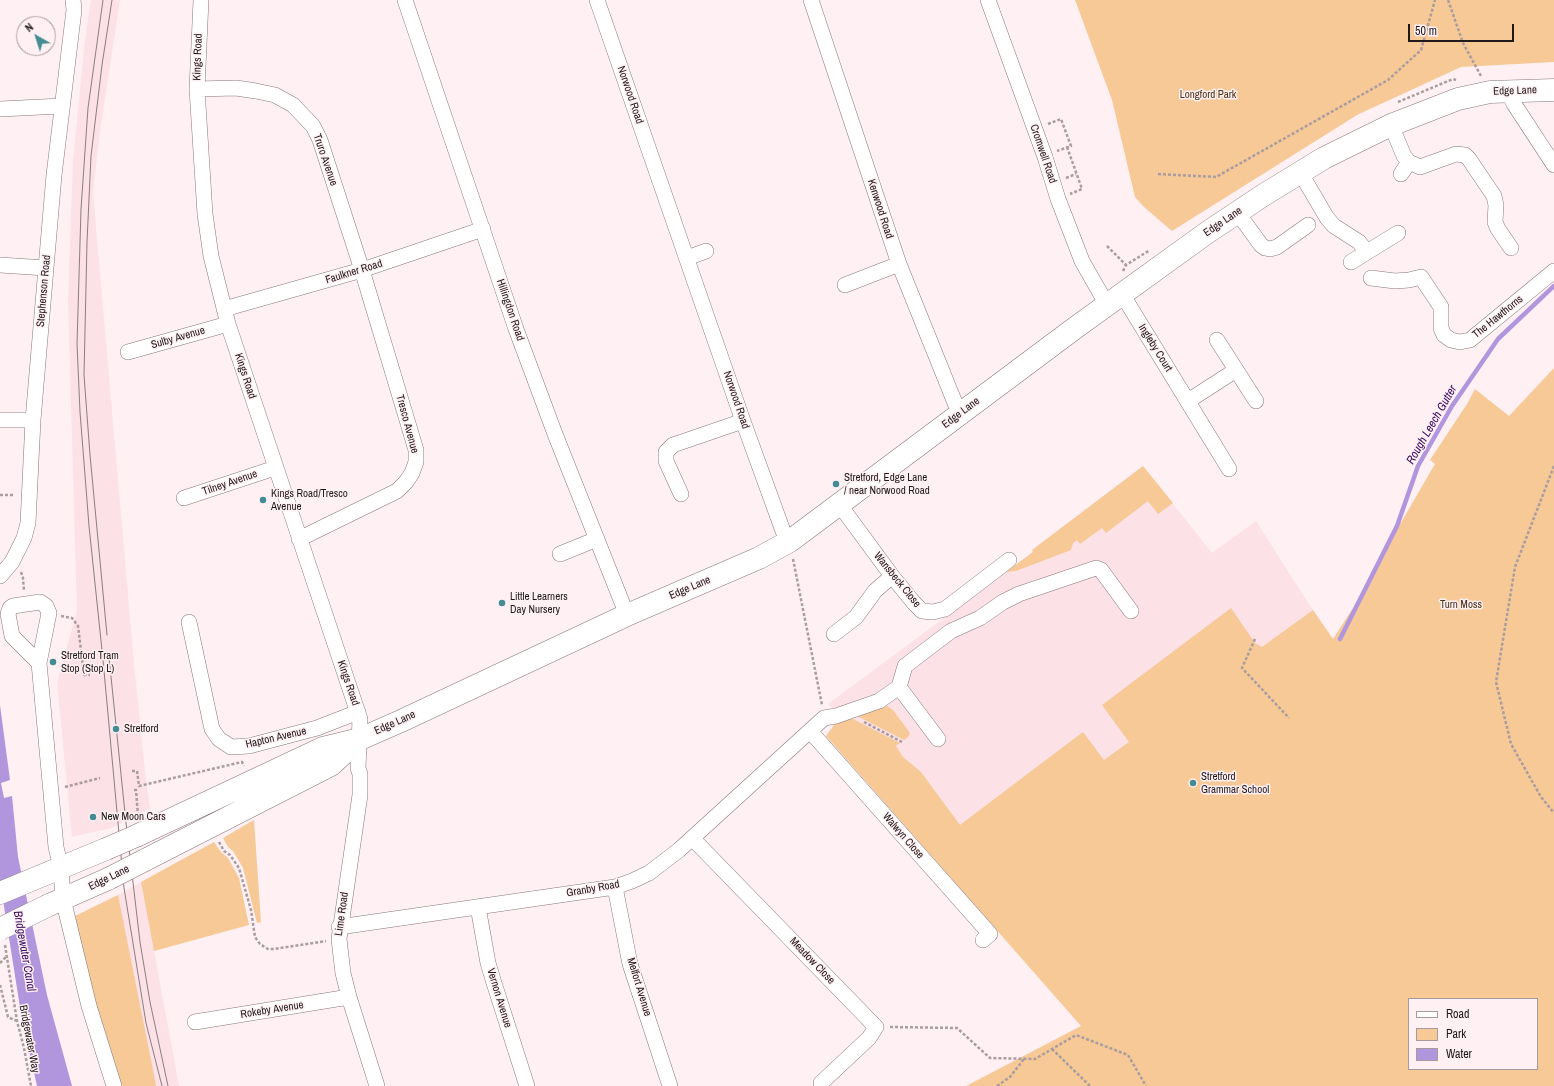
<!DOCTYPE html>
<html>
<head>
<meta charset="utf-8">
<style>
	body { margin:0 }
	#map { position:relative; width:1554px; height:1086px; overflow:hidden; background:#fff0f3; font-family:"Archivo Narrow",sans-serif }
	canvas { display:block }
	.legend { position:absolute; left:1408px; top:998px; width:130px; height:72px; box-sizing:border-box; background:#fff0f3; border:1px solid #a59a9c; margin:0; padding:5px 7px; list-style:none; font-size:12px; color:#1f191a }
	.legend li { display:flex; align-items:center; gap:8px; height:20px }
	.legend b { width:20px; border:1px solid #a59a9c }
	.north { position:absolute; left:16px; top:16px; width:40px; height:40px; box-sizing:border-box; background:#fff0f3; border:1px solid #a59a9c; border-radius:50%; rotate:321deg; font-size:11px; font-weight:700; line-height:16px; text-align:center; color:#1f191a }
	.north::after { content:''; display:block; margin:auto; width:14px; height:18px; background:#448c93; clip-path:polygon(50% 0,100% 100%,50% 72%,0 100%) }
	.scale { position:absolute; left:1408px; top:24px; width:106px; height:18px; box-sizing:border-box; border:2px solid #1f191a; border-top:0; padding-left:5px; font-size:12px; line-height:14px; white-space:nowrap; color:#1f191a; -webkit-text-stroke:3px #fff0f3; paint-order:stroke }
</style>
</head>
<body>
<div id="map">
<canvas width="1554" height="1086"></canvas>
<ul class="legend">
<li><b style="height:5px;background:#fff"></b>Road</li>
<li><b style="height:11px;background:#f6c996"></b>Park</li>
<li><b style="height:11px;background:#b196de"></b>Water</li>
</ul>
<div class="north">N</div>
<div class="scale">50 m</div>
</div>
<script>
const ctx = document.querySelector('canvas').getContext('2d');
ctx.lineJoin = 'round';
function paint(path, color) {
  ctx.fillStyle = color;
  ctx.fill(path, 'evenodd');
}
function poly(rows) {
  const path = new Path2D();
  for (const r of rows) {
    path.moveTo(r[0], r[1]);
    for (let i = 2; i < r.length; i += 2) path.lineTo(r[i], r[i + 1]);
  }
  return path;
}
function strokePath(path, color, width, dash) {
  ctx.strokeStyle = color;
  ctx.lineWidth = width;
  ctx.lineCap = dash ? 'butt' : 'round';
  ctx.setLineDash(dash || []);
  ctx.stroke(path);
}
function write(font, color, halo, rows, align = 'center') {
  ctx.font = font + ' "Archivo Narrow",sans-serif';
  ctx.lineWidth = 3;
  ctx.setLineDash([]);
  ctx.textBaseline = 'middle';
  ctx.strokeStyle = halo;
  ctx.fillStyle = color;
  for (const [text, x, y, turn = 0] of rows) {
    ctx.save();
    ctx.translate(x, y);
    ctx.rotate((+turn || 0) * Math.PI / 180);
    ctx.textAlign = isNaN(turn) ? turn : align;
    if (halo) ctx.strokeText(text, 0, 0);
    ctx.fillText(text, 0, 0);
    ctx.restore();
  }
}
paint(poly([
	[91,0,120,0,100,131,93,193,134,664,146,781,150,809,111,828,72,837,57,683,77,611,68,300,73,161,85,40],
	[1143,466,1212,553,1256,521,1332,640,1512,775,1554,1086,1163,1086,973,903,826,736,837,721,834,709,828,704,1033,552,1032,550],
	[1409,999,1537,999,1537,1069,1409,1069],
	[141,882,154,951,179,1086,153,1086,118,895]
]), '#fce1e6');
paint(poly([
	[1075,0,1554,0,1554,62,1461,67,1357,115,1172,231,1144,207,1135,197,1112,100],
	[1554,368,1554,1086,966,1086,1081,1026,826,736,837,721,851,718,900,743,896,746,903,757,921,772,960,825,1083,732,1104,760,1129,742,1102,705,1231,608,1255,643,1262,647,1313,610,1333,639,1364,591,1384,552,1435,464,1430,460,1467,404,1475,389,1509,416],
	[1409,999,1537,999,1537,1069,1409,1069],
	[1143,466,1173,503,1158,514,1148,501,1106,533,1102,528,1080,544,1077,540,1073,543,1071,550,1016,571,1006,572,1033,552,1032,550],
	[887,706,893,710,910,733,908,737,904,740,857,716],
	[254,820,261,922,257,923,243,868,233,851,228,847,223,838],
	[214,842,221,852,228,858,239,878,249,925,154,951,141,882],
	[118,895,153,1070,156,1086,119,1086,101,1031,75,916]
]), '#f6c996');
paint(poly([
	[0,705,10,780,1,783,4,798,12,796,18,857,47,995,72,1086,37,1086,22,1020,0,881]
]), '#b196de');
strokePath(poly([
	[1340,639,1397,526,1418,466,1452,406,1498,339,1554,286]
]), '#b196de', 4.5);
const minor = poly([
	[201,0,197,89,205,214,211,256,228,324,360,719,358,768,360,774,360,795,339,939,343,973,349,997,377,1086],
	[405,0,516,329,555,434,627,615],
	[597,0,743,421,783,531,790,541],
	[811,0,899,264,955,403,962,413],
	[988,0,1045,157,1058,199,1082,261,1107,305],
	[197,89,236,88,256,91,275,95,293,105,313,126,320,140,362,270,416,450,416,462,412,473,406,482,397,491,299,539],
	[1508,91,1514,104,1554,165],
	[0,109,62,106],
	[1391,125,1404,156,1409,162],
	[1300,172,1327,218,1334,226,1359,242,1367,252],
	[1401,174,1409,162,1420,167,1456,154,1465,155,1469,159,1494,196,1496,205,1495,222,1498,229,1511,248],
	[1237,212,1261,245,1265,248,1270,249,1277,247,1308,225],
	[687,258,706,251],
	[1351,262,1398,233],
	[0,265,46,268],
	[1371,278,1395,281,1409,280,1421,277,1441,307,1441,328,1444,335,1451,340,1460,342,1470,340,1554,271],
	[845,285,899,264],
	[1122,294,1229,469],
	[224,309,362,270,483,229],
	[1217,340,1256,401],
	[128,352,228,324],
	[1188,401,1236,370],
	[0,420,33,420],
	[681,494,666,461,666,452,673,445,743,421],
	[184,498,275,468],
	[839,504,892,576,914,603,922,611,933,612,945,609,1009,560],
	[560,554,597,539],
	[0,576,12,562,24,538,28,523,33,420,46,268,54,175,74,10,73,0],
	[189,622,212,729,219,739,231,747,249,746,317,728,358,712],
	[834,634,856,617,875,591,892,576],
	[39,663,12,636,8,614,10,608,13,606,40,602,46,606,49,613,39,663,56,847,61,868,63,899,89,1006,114,1086],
	[899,687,938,739],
	[810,731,990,934,983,940],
	[692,838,876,1027,869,1038,821,1083],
	[615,887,630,964,670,1086],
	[478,907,488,963,494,983,527,1086],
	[339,927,615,887,632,881,649,873,679,850,824,718,836,716,879,701,899,687,905,666,951,631,980,618,1003,602,1019,594,1096,568,1101,570,1131,611],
	[195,1022,349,997]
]);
const highway = poly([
	[136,836,323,748,360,739,401,721,627,615,759,558,790,541,1075,328,1208,232,1262,196,1324,158,1391,125,1458,99,1490,92,1554,90],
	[145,860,331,765,356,742],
	[0,893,106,849],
	[49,905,110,878]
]);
strokePath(minor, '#87777a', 16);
strokePath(highway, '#87777a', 23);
strokePath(poly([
	[1448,0,1463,43,1481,76],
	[1398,102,1453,79,1456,80],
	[1048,124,1061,119,1071,146,1057,151],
	[1067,147,1082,189,1070,194],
	[1158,174,1216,177,1388,80,1421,50,1435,0],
	[1066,178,1076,174],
	[1107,246,1126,265],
	[1123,271,1126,265,1150,250],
	[1554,466,1515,567,1496,682,1511,744,1541,797,1554,813],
	[0,495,15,495],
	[793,559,822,705],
	[21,572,23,578,24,591],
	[61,616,72,618,78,626,84,675,90,675],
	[1255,639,1242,668,1289,718],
	[864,722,902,742],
	[132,771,137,771,139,786,242,762,244,766],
	[65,787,100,778],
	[134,790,136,790,138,816],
	[219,842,224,851,230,855,239,868,251,910,255,937,260,944,268,949,274,949,326,941],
	[5,945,17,1021,24,1048,31,1086],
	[0,963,6,957],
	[0,985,8,1017,17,1021],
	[890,1027,957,1028,990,1058,1035,1059,1076,1035,1128,1055,1146,1086],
	[1052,1049,1090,1086],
	[997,1086,1010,1077,1024,1059]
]), '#a99d9f', 2.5, [3, 2]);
strokePath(minor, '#fff', 15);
strokePath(highway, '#fff', 22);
strokePath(poly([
	[103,0,88,108,81,209,77,344,80,412,89,526,103,660,124,888,146,1023,162,1086],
	[107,635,90,455,84,375,87,242,91,156,102,65,112,0],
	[109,657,126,823,140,942,150,1002,168,1086]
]), '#897f81', 1);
const highwayBridge = poly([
	[106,849,136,836],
	[110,878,145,860],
	[0,929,49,905]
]);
strokePath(highwayBridge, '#87777a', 23, []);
strokePath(highwayBridge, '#fff', 22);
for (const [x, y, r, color] of [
	[836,484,4,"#448c93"],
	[263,500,4,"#448c93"],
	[502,603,4,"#448c93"],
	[53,662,4,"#448c93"],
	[116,729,4,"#448c93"],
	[1193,783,4,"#448c93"],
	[93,817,4,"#448c93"]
]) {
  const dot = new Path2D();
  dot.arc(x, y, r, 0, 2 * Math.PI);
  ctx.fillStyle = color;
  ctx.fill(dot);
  strokePath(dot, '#fff0f3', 1.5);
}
write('11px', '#1f191a', '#fff0f3', [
	["Kings Road",198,57,-88],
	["Edge Lane",1515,91,-2],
	["Norwood Road",630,95,71],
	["Cromwell Road",1043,154,71],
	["Truro Avenue",325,160,71],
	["Kenwood Road",880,209,72],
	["Edge Lane",1223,222,-34],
	["Faulkner Road",354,272,-17],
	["Stephenson Road",44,291,-85],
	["Hillingdon Road",510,310,71],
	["The Hawthorns",1498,317,-39],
	["Sulby Avenue",178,338,-16],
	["Ingleby Court",1155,348,58],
	["Kings Road",245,376,72],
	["Norwood Road",736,400,71],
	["Edge Lane",961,413,-37],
	["Tresco Avenue",407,424,75],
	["Tilney Avenue",230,483,-19],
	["Wansbeck Close",897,580,51],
	["Edge Lane",690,588,-23],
	["Kings Road",348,683,71],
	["Edge Lane",395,723,-24],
	["Hapton Avenue",276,738,-13],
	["Walwyn Close",903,836,49],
	["Edge Lane",109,878,-26],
	["Granby Road",593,889,-10],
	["Lime Road",342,914,-82],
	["Meadow Close",812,961,46],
	["Melfort Avenue",639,987,73],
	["Vernon Avenue",499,998,73],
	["Rokeby Avenue",272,1010,-9],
	["Bridgewater Way",29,1039,79]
]);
write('11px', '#493215', '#fff0f3', [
	["Longford Park",1208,95],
	["Turn Moss",1461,605]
]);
write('11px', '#1f191a', '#fff0f3', [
	["Stretford, Edge Lane",844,478],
	["/ near Norwood Road",844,491],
	["Kings Road/Tresco",271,494],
	["Avenue",271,507],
	["Little Learners",510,597],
	["Day Nursery",510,610],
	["Stretford Tram",61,656],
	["Stop (Stop L)",61,669],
	["Stretford",124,729],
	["Stretford",1201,777],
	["Grammar School",1201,790],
	["New Moon Cars",101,817]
], 'left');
write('italic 12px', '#390d63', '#fff0f3', [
	["Rough Leech Gutter",1432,425,-60],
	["Bridgewater Canal",24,951,80]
]);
</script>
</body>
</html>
